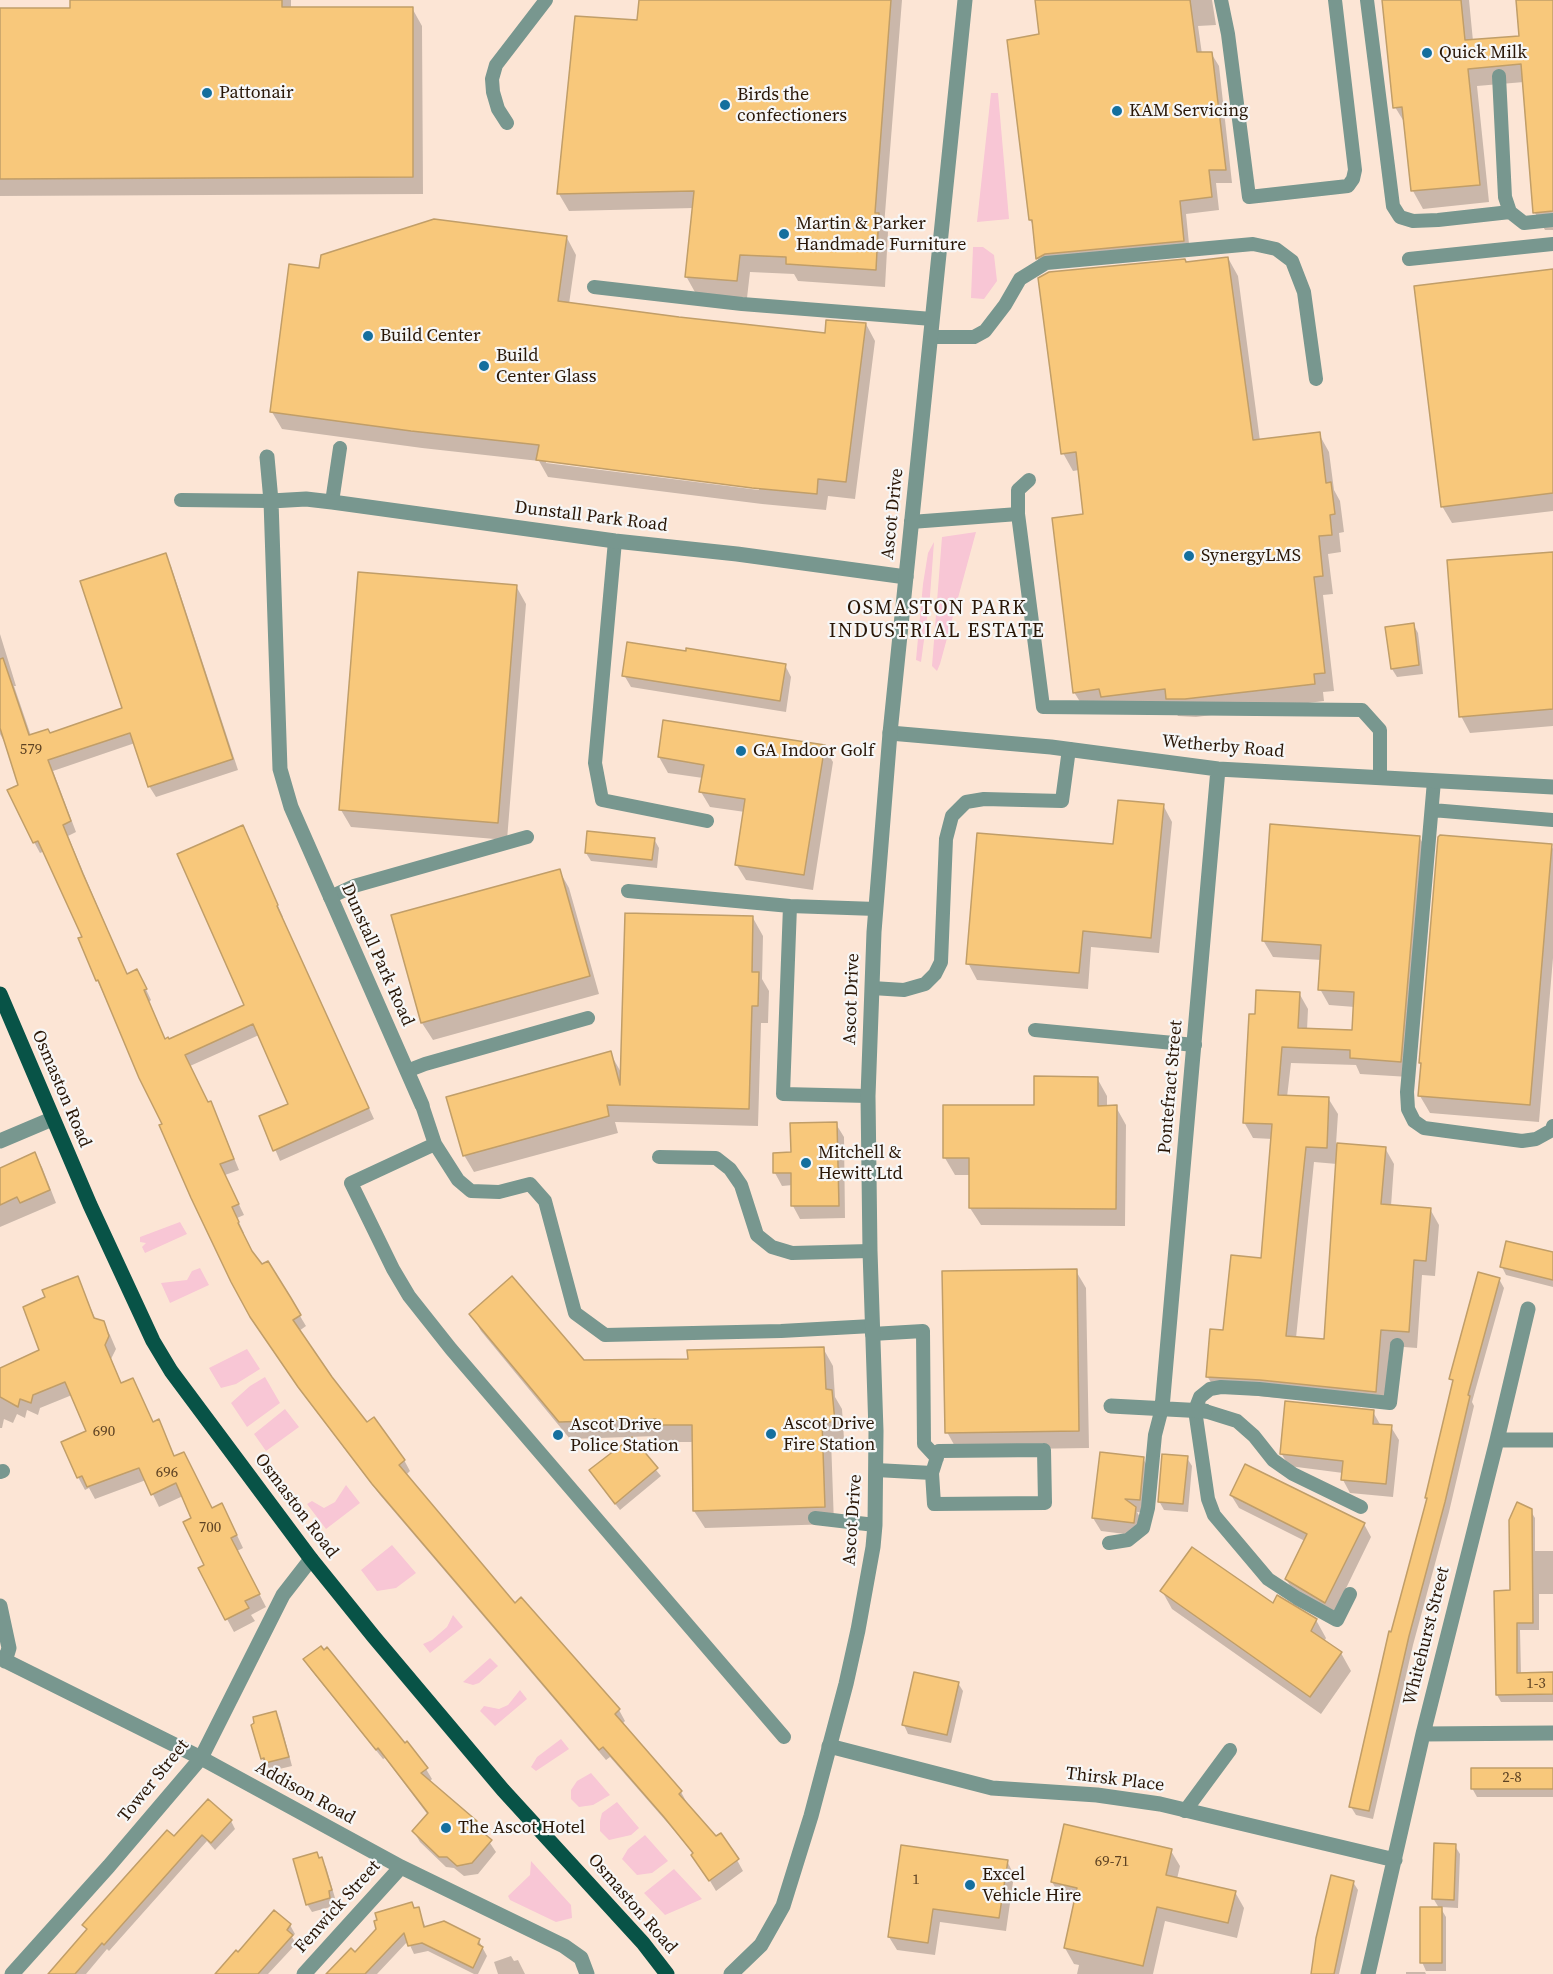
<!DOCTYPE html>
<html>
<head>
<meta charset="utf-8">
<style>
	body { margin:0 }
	canvas { display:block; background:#fce5d5 }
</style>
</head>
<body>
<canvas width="1553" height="1974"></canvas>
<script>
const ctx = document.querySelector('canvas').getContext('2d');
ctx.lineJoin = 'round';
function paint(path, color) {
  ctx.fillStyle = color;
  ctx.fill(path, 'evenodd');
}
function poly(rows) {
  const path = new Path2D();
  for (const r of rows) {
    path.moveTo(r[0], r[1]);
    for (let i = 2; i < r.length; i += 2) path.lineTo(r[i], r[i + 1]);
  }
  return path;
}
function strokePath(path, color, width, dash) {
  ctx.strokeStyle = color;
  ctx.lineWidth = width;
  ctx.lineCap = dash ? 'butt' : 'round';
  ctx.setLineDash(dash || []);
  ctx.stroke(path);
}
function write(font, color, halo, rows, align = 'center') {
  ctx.font = font + ' "Source Serif 4",serif';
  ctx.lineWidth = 4.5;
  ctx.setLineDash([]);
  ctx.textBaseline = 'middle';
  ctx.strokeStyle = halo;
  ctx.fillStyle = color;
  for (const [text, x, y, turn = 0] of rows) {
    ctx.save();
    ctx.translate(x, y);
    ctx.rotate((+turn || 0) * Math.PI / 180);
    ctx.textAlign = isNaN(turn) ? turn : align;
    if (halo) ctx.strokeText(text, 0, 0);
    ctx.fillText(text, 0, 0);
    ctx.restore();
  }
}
paint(poly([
	[991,93,998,93,1009,219,977,222],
	[973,247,983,247,994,255,997,281,984,299,971,298],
	[976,532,940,664,937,671,932,666,942,537],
	[934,542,930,596,921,662,916,660,923,584,928,553],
	[180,1222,187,1234,145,1253,142,1247,146,1243,140,1242,140,1237],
	[200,1268,209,1285,170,1303,161,1283,187,1280,192,1271],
	[247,1349,260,1369,236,1384,221,1388,209,1368],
	[265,1377,280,1403,247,1427,231,1403,250,1386],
	[285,1409,299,1427,266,1451,254,1434],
	[346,1485,360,1503,326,1529,307,1504,312,1501,324,1508,335,1502],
	[392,1545,416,1573,396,1588,377,1591,361,1570],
	[453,1615,463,1627,430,1653,423,1644,432,1640,447,1627],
	[490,1658,498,1666,479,1683,473,1685,463,1682],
	[520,1690,527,1699,495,1726,480,1711,484,1706,499,1709,508,1705],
	[561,1739,569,1749,536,1771,531,1767,537,1757],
	[591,1773,610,1795,593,1805,579,1807,571,1799,571,1790,577,1781],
	[617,1802,639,1828,631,1835,609,1840,600,1831,600,1821,602,1813],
	[645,1835,668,1861,652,1873,637,1875,622,1859,628,1849],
	[531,1861,571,1905,572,1918,556,1922,510,1900,508,1896,530,1875],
	[674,1869,702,1899,665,1915,644,1893]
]), '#f8c6d5');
paint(poly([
	[72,0,291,0,291,9,412,8,422,26,423,194,0,196,0,9,72,9],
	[640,0,902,0,884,226,888,232,885,287,798,281,794,274,750,272,747,298,696,294,686,276,694,208,569,211,559,194,638,22],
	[1037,0,1212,0,1216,25,1198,26,1202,54,1211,53,1219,66,1232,183,1216,183,1219,210,1186,214,1190,254,1053,267,1044,271,1037,258,1034,226,1030,220,1041,36],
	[1384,0,1469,0,1473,41,1520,37,1517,0,1553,0,1553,230,1545,230,1535,213,1524,82,1477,86,1489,202,1423,209,1413,191,1406,125,1395,107],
	[567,238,576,255,569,304,826,335,866,324,875,341,855,499,828,496,826,510,762,504,548,477,539,461,422,448,282,429,272,412,321,270],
	[546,460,759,487,759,490,546,463],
	[1228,258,1238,276,1260,441,1319,434,1329,452,1334,490,1340,501,1344,532,1339,533,1341,552,1328,554,1333,594,1323,595,1334,691,1323,692,1324,701,1196,717,1178,716,1172,707,1085,710,1074,692,1085,515,1079,470,1073,471,1063,453,1186,264],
	[1553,271,1553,511,1452,523,1442,506],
	[1553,553,1553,726,1470,733,1461,716],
	[165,555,171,566,238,770,156,797,149,786,135,743,53,771,76,832,68,836,89,886,127,975,142,981,151,1000,149,1002,165,1040,169,1041,246,1006,248,838,283,917,282,917,374,1119,280,1161,261,1116,290,1105,259,1035,190,1066,208,1104,210,1103,216,1114,239,1170,225,1175,244,1215,237,1218,244,1233,243,1234,253,1255,262,1266,268,1263,300,1316,306,1326,299,1331,331,1378,366,1424,404,1460,410,1471,406,1475,515,1605,521,1599,619,1710,625,1721,622,1724,681,1792,687,1803,737,1860,743,1871,716,1891,694,1854,672,1828,610,1757,606,1760,380,1495,306,1398,258,1328,97,980,84,937,45,851,40,853,34,842,20,786,5,743,0,734,0,634,16,686,14,686,31,736,50,735,124,709],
	[516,586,526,604,507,840,351,827,341,810],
	[1413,624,1418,633,1423,674,1397,677,1392,669,1387,628],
	[785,665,791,677,786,712,631,687,624,675],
	[824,747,833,762,813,890,746,880,736,864,745,812,710,807,701,792,703,778,668,773,659,757],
	[1163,805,1172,822,1159,953,1091,947,1088,989,977,980,968,963],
	[1419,837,1429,853,1409,1077,1360,1074,1356,1065,1291,1063,1287,1097,1328,1098,1338,1114,1336,1144,1385,1148,1394,1164,1391,1206,1430,1209,1439,1225,1435,1276,1422,1275,1417,1348,1390,1346,1384,1408,1217,1392,1207,1376,1225,1332,1263,1260,1273,1139,1253,1138,1244,1122,1257,1015,1299,993,1308,1009,1307,1030,1353,1031,1355,1007,1329,1005,1320,989,1322,960,1273,957,1263,940],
	[1314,1162,1337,1164,1325,1341,1296,1338],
	[654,839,659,848,657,868,591,861,586,853],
	[1551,845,1553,849,1553,958,1539,1122,1430,1113,1420,1096,1422,1066,1420,1063],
	[559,870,569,888,599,994,433,1040,422,1023],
	[753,918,763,936,762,979,769,991,768,1023,761,1023,758,1126,615,1122,618,1133,474,1172,464,1155,610,1053,622,1074],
	[1097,1078,1107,1096,1107,1107,1116,1107,1126,1125,1125,1226,981,1225,970,1208,971,1175,955,1175,945,1158,1035,1107],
	[836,1124,844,1137,845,1218,800,1219,793,1206,793,1185,782,1186,775,1173,792,1154],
	[34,1154,42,1167,56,1203,0,1227,0,1169],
	[1553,1254,1553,1287,1506,1275,1502,1267],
	[1076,1271,1086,1288,1089,1448,957,1450,947,1432],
	[77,1278,96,1320,103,1322,110,1335,116,1349,111,1359,122,1385,133,1380,153,1423,158,1421,175,1457,212,1510,229,1518,243,1548,237,1551,266,1607,251,1615,255,1621,234,1632,200,1569,206,1566,193,1519,183,1496,159,1507,146,1480,95,1499,89,1488,85,1490,78,1477,88,1431,72,1395,40,1408,38,1415,27,1410,25,1418,17,1414,13,1423,4,1419,2,1428,0,1428,0,1370,41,1351,47,1298],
	[1499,1279,1504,1288,1472,1402,1474,1406,1449,1512,1413,1645,1373,1819,1356,1815,1351,1807,1392,1633,1428,1500,1427,1498,1453,1383,1451,1378],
	[471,1314,583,1361,689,1361,823,1348,833,1366,835,1397,842,1409,844,1439,831,1439,834,1524,705,1528,694,1511,694,1442,660,1442,657,1436,570,1439,481,1331],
	[1373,1412,1381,1426,1391,1427,1399,1440,1393,1497,1350,1493,1343,1480,1343,1473,1289,1466,1281,1453],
	[631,1440,661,1476,620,1510,595,1478],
	[1143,1458,1150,1472,1147,1513,1137,1512,1143,1522,1141,1536,1101,1531,1093,1518],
	[1187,1458,1192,1466,1188,1512,1164,1510,1159,1501],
	[1231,1495,1364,1524,1371,1537,1333,1615,1294,1592,1286,1579,1305,1541,1239,1508],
	[1530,1510,1535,1518,1535,1551,1553,1551,1553,1594,1539,1594,1539,1630,1520,1630,1521,1674,1553,1674,1553,1702,1501,1702,1497,1695,1511,1592],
	[1162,1591,1273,1606,1316,1620,1326,1638,1324,1642,1341,1653,1351,1671,1321,1714,1172,1609],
	[305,1660,426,1769,432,1779,429,1782,476,1822,496,1852,478,1874,464,1876,454,1868,446,1867,420,1842,414,1832,428,1815,385,1758,383,1759,311,1670],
	[958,1683,963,1691,951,1743,908,1734,904,1725],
	[275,1713,280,1721,292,1766,271,1771,262,1758],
	[1553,1770,1553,1797,1477,1797,1472,1788],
	[208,1801,231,1821,235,1829,215,1850,207,1841,109,1951,107,1949,86,1974,51,1974,87,1931,84,1925,174,1839],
	[1455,1846,1460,1854,1458,1908,1440,1907,1446,1917,1446,1971,1426,1971,1422,1962,1439,1908,1433,1898],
	[1171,1851,1180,1866,1177,1879,1235,1892,1244,1908,1237,1938,1165,1921,1153,1974,1077,1974,1079,1965,1074,1964,1065,1948,1076,1901,1061,1897,1052,1882],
	[320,1859,321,1859,326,1867,335,1898,332,1899,334,1906,312,1912,307,1904],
	[1007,1861,1014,1875,1006,1931,940,1922,935,1955,897,1950,889,1937],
	[1353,1882,1358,1890,1339,1974,1313,1974],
	[418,1909,426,1928,479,1941,487,1956,478,1974,474,1974,428,1951,414,1954,408,1941,377,1974,329,1974],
	[274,1912,290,1925,295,1934,292,1937,296,1944,268,1974,218,1974],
	[511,1956,514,1961,518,1960,525,1974,498,1974,494,1962],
	[1406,1972,1425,1972,1426,1974,1406,1974]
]), '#0003');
const building = poly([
	[70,0,282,0,282,7,413,7,413,177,0,179,0,8,70,8,70,0],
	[639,0,891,0,875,213,879,213,876,270,786,264,786,257,740,255,737,281,685,277,694,191,557,194,575,16,637,20,639,0],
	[1035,0,1190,0,1197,52,1212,52,1226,170,1209,170,1212,197,1180,201,1184,241,1045,254,1036,259,1032,220,1029,220,1007,40,1039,34,1035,0],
	[1382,0,1461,0,1465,40,1519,36,1516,0,1553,0,1553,211,1533,213,1521,64,1468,69,1480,185,1411,191,1402,107,1393,108,1382,0],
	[434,219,567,236,558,301,679,317,825,333,826,320,866,323,846,482,818,479,817,494,752,488,536,460,539,445,411,431,270,412,289,264,319,268,321,255,434,219],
	[1228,257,1253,440,1320,432,1326,483,1331,482,1335,514,1330,515,1332,535,1319,536,1323,576,1314,577,1325,673,1314,674,1315,684,1185,699,1166,699,1165,689,1101,697,1099,689,1073,693,1052,518,1083,514,1076,452,1061,454,1038,278,1049,272,1185,259,1186,262,1228,257],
	[1553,269,1553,493,1441,507,1414,286,1553,269],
	[1553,552,1553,709,1459,717,1447,560,1553,552],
	[166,553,233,759,148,787,130,733,48,760,71,821,63,825,83,874,127,974,137,969,147,989,144,990,165,1039,168,1037,169,1039,244,1005,177,854,243,825,278,905,277,906,369,1108,273,1151,259,1116,288,1104,253,1024,185,1055,208,1102,211,1101,234,1159,220,1164,239,1204,232,1207,239,1222,238,1223,252,1251,262,1264,268,1261,291,1298,301,1315,293,1320,332,1377,367,1422,374,1417,405,1460,399,1465,515,1603,521,1597,620,1709,615,1714,682,1791,679,1794,716,1836,721,1833,739,1859,709,1881,691,1855,693,1853,664,1817,603,1747,599,1750,372,1484,298,1387,250,1317,231,1282,191,1198,159,1125,162,1124,139,1078,98,980,96,981,78,938,82,937,38,841,33,843,7,790,18,785,0,728,0,659,3,658,29,735,48,729,50,733,122,708,80,581,166,553],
	[358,572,517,585,498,823,339,810,358,572],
	[1414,623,1419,665,1391,669,1385,627,1414,623],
	[627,642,686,651,686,648,786,664,780,701,622,676,627,642],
	[663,720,825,745,804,875,735,865,745,799,699,792,704,765,658,757,663,720],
	[1118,800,1164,804,1151,938,1083,931,1079,973,966,964,977,833,1113,844,1118,800],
	[1270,824,1420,836,1401,1062,1350,1058,1350,1050,1282,1047,1278,1095,1329,1097,1327,1148,1306,1147,1286,1336,1324,1339,1337,1143,1386,1147,1381,1204,1431,1208,1426,1261,1414,1260,1409,1332,1381,1330,1376,1392,1260,1380,1206,1377,1210,1329,1223,1330,1231,1255,1261,1258,1272,1124,1243,1123,1249,1014,1255,1014,1256,990,1300,992,1298,1028,1352,1030,1354,992,1318,990,1321,945,1262,941,1270,824],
	[587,831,655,838,652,860,585,853,587,831],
	[1440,835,1552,844,1530,1105,1418,1096,1421,1063,1419,1063,1438,837,1440,835],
	[560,869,590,976,421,1023,391,915,560,869],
	[625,913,753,916,752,972,759,972,758,1006,752,1006,749,1109,607,1105,609,1116,463,1156,446,1097,611,1051,620,1085,625,913],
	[1034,1076,1098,1077,1098,1106,1117,1105,1116,1209,969,1208,969,1158,943,1158,943,1105,1034,1105,1034,1076],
	[837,1122,839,1206,791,1206,791,1173,773,1173,773,1153,791,1152,790,1123,837,1122],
	[35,1152,50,1190,20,1203,17,1197,0,1205,0,1168,35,1152],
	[1506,1241,1553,1252,1553,1280,1500,1267,1506,1241],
	[1077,1269,1079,1431,945,1433,942,1271,1077,1269],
	[1478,1272,1500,1278,1468,1395,1470,1396,1445,1502,1409,1636,1369,1811,1349,1807,1389,1631,1391,1632,1427,1498,1425,1498,1453,1380,1449,1379,1478,1272],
	[78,1276,94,1318,104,1321,109,1336,105,1345,121,1383,133,1378,153,1422,159,1419,174,1456,184,1452,212,1508,222,1503,237,1535,231,1538,260,1594,245,1601,249,1608,225,1620,198,1568,204,1565,183,1522,191,1518,176,1483,151,1495,139,1468,87,1487,82,1476,77,1478,61,1442,86,1431,65,1382,33,1395,31,1403,20,1399,18,1407,0,1397,0,1368,39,1350,23,1307,45,1297,42,1290,78,1276],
	[512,1276,584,1360,688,1359,687,1350,824,1347,826,1389,832,1390,835,1422,822,1422,825,1507,693,1511,692,1425,648,1425,656,1419,559,1422,469,1314,512,1276],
	[1285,1401,1374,1410,1373,1424,1392,1425,1386,1484,1341,1480,1343,1461,1280,1454,1285,1401],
	[632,1437,658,1468,615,1504,589,1470,632,1437],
	[1100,1452,1144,1457,1140,1500,1125,1499,1136,1507,1134,1523,1092,1518,1100,1452],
	[1162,1454,1188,1456,1183,1504,1158,1502,1162,1454],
	[1245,1464,1365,1523,1325,1603,1285,1579,1307,1534,1230,1495,1245,1464],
	[1517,1502,1532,1509,1533,1623,1517,1623,1517,1673,1553,1672,1553,1694,1496,1695,1494,1591,1510,1590,1509,1520,1517,1502],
	[1192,1547,1273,1603,1277,1595,1317,1619,1311,1631,1342,1652,1310,1697,1160,1591,1192,1547],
	[321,1646,324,1650,327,1647,405,1743,407,1741,428,1768,421,1773,477,1821,474,1825,492,1840,472,1863,457,1866,447,1857,439,1857,412,1831,428,1813,378,1748,376,1750,303,1659,321,1646],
	[914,1672,959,1682,947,1735,902,1725,914,1672],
	[276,1711,289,1757,265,1763,264,1758,261,1759,251,1725,254,1723,253,1717,276,1711],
	[1471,1768,1553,1768,1553,1789,1471,1789,1471,1768],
	[208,1799,232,1820,211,1843,202,1835,104,1945,102,1943,75,1974,48,1974,87,1929,82,1925,167,1830,174,1836,208,1799],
	[1064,1824,1172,1849,1166,1875,1236,1891,1228,1923,1157,1907,1143,1966,1064,1948,1077,1888,1051,1882,1064,1824],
	[1434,1843,1456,1844,1454,1900,1432,1899,1434,1843],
	[901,1845,1008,1860,999,1918,933,1909,928,1943,888,1937,901,1845],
	[317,1852,319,1858,322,1857,332,1890,329,1891,330,1898,306,1905,293,1859,317,1852],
	[1331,1875,1354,1881,1334,1974,1311,1974,1316,1938,1331,1875],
	[412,1902,414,1908,419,1907,424,1927,444,1921,480,1939,478,1944,483,1947,473,1968,422,1943,408,1946,404,1933,365,1974,326,1974,351,1948,355,1952,376,1929,374,1921,377,1920,375,1913,412,1902],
	[1420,1907,1442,1907,1442,1963,1420,1963,1420,1907],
	[274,1910,291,1924,287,1930,293,1935,258,1974,215,1974,236,1950,238,1952,274,1910]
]);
paint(building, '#f8c87b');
strokePath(building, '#c19e68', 1.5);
strokePath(poly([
	[1221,0,1228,34,1249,197,1348,186,1353,179,1355,170,1335,0],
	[1367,0,1393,206,1400,217,1413,221,1438,220,1510,212],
	[1499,76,1505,197,1510,212,1524,223,1553,220],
	[507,123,498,109,493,92,492,79,496,65,546,0],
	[1409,259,1553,244],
	[594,287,742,304,932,319],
	[931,337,974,337,985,331,1005,305,1020,279,1046,263,1253,244,1276,249,1292,261,1304,292,1316,379],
	[1029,480,1018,490,1018,514,1043,707,1362,710,1380,730,1380,778],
	[181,500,271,501],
	[332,502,340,448],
	[911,522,1018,514],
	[615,541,595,763,602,800,707,821],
	[1434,781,1407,1092,1408,1109,1414,1121,1424,1128,1522,1141,1536,1139,1552,1130,1553,1126],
	[1432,810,1553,820],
	[628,891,790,906,876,909],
	[330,897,354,886,527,837],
	[790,906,783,1094,868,1096],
	[872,988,904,990,925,984,935,974,941,962,946,839,952,816,966,802,984,799,1062,801,1069,749],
	[1035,1030,1195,1045],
	[407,1071,425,1064,588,1018],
	[422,1105,435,1144,458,1180,471,1191,499,1192,530,1184,545,1201,575,1313,605,1335,781,1331,872,1326],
	[435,1144,351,1183,393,1269,409,1296,451,1349,784,1737],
	[659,1157,716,1158,730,1169,741,1185,757,1235,772,1247,792,1253,870,1251],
	[872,1334,923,1331,924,1444,937,1458],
	[1205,1411,1237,1421,1254,1436,1273,1460,1293,1474,1361,1507],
	[1044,1450,1045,1503,934,1504,932,1473,939,1451,1044,1450],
	[876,1470,932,1473],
	[0,1472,3,1471],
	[815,1518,875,1525],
	[1109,1543,1128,1540,1143,1528,1148,1508,1155,1435,1162,1408],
	[1350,1594,1337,1620,1297,1598,1268,1579,1214,1515,1208,1499,1195,1410,1200,1397,1210,1389,1221,1387,1259,1389,1390,1403,1397,1345],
	[1185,1811,1230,1750]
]), '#78978f', 14);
strokePath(poly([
	[267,457,271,501,280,769,291,807,422,1105],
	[271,501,306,499,332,502,615,541,737,554,906,577],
	[890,733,1051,747,1218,769,1553,787],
	[0,1141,52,1119],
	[1111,1406,1205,1411],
	[1162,1408,1218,769],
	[1497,1440,1553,1440],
	[0,1606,9,1648,5,1661],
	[0,1658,201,1758,401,1867,564,1946,581,1958,587,1974],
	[1423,1734,1553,1733],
	[829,1746,992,1788,1097,1795,1160,1804,1395,1860],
	[12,1974,109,1866,201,1758,283,1595,311,1559],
	[304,1974,401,1867],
	[1368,1974,1423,1734,1497,1440,1528,1309]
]), '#78978f', 15);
strokePath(poly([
	[731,1974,761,1945,783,1906,811,1816,846,1684,858,1630,873,1547,875,1525,876,1431,870,1251,868,1096,874,932,890,733,965,0]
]), '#78978f', 15);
strokePath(poly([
	[0,994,90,1205,153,1341,171,1371,311,1559,374,1637,503,1790,643,1943,667,1974]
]), '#085347', 15);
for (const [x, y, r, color] of [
	[1427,53,6,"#146f9e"],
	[207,93,6,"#146f9e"],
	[725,105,6,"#146f9e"],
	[1117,111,6,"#146f9e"],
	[784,234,6,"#146f9e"],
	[368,336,6,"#146f9e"],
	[484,366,6,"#146f9e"],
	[1189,556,6,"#146f9e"],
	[741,751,6,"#146f9e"],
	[806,1163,6,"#146f9e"],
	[771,1434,6,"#146f9e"],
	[558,1435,6,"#146f9e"],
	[446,1828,6,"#146f9e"],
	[970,1885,6,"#146f9e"]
]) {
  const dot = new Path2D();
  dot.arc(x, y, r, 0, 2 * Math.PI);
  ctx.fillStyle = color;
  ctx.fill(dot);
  strokePath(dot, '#f7f7f7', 2);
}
write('15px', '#5d4223', null, [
	["579",31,750],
	["690",104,1432],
	["696",167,1473],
	["700",210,1528],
	["1-3",1536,1684],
	["2-8",1512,1778],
	["69-71",1112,1862],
	["1",916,1880]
]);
write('18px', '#291606', '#f7f7f7', [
	["Quick Milk",1439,53],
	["Pattonair",219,93],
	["Birds the",737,95],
	["confectioners",737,116],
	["KAM Servicing",1129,111],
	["Martin & Parker",796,224],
	["Handmade Furniture",796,245],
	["Build Center",380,336],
	["Build",496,356],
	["Center Glass",496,377],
	["SynergyLMS",1201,556],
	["GA Indoor Golf",753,751],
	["Mitchell &",818,1153],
	["Hewitt Ltd",818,1174],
	["Ascot Drive",783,1424],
	["Fire Station",783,1445],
	["Ascot Drive",570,1425],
	["Police Station",570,1446],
	["The Ascot Hotel",458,1828],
	["Excel",982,1875],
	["Vehicle Hire",982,1896]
], 'left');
write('18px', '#291606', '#f7f7f7', [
	["Ascot Drive",893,514,-84],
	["Dunstall Park Road",591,517,7],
	["Wetherby Road",1223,747,5],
	["Dunstall Park Road",377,955,66],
	["Ascot Drive",852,999,-88],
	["Pontefract Street",1171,1087,-85],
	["Osmaston Road",61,1089,67],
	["Osmaston Road",296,1506,53],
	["Ascot Drive",853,1520,-86],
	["Whitehurst Street",1427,1636,-76],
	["Thirsk Place",1115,1780,7],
	["Tower Street",154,1781,-51],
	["Addison Road",305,1793,29],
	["Osmaston Road",632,1904,49],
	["Fenwick Street",338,1907,-48]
]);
ctx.letterSpacing = '1.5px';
write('20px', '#291606', '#f7f7f7', [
	["OSMASTON PARK",937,609],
	["INDUSTRIAL ESTATE",937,632]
]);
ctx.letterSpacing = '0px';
</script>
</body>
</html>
